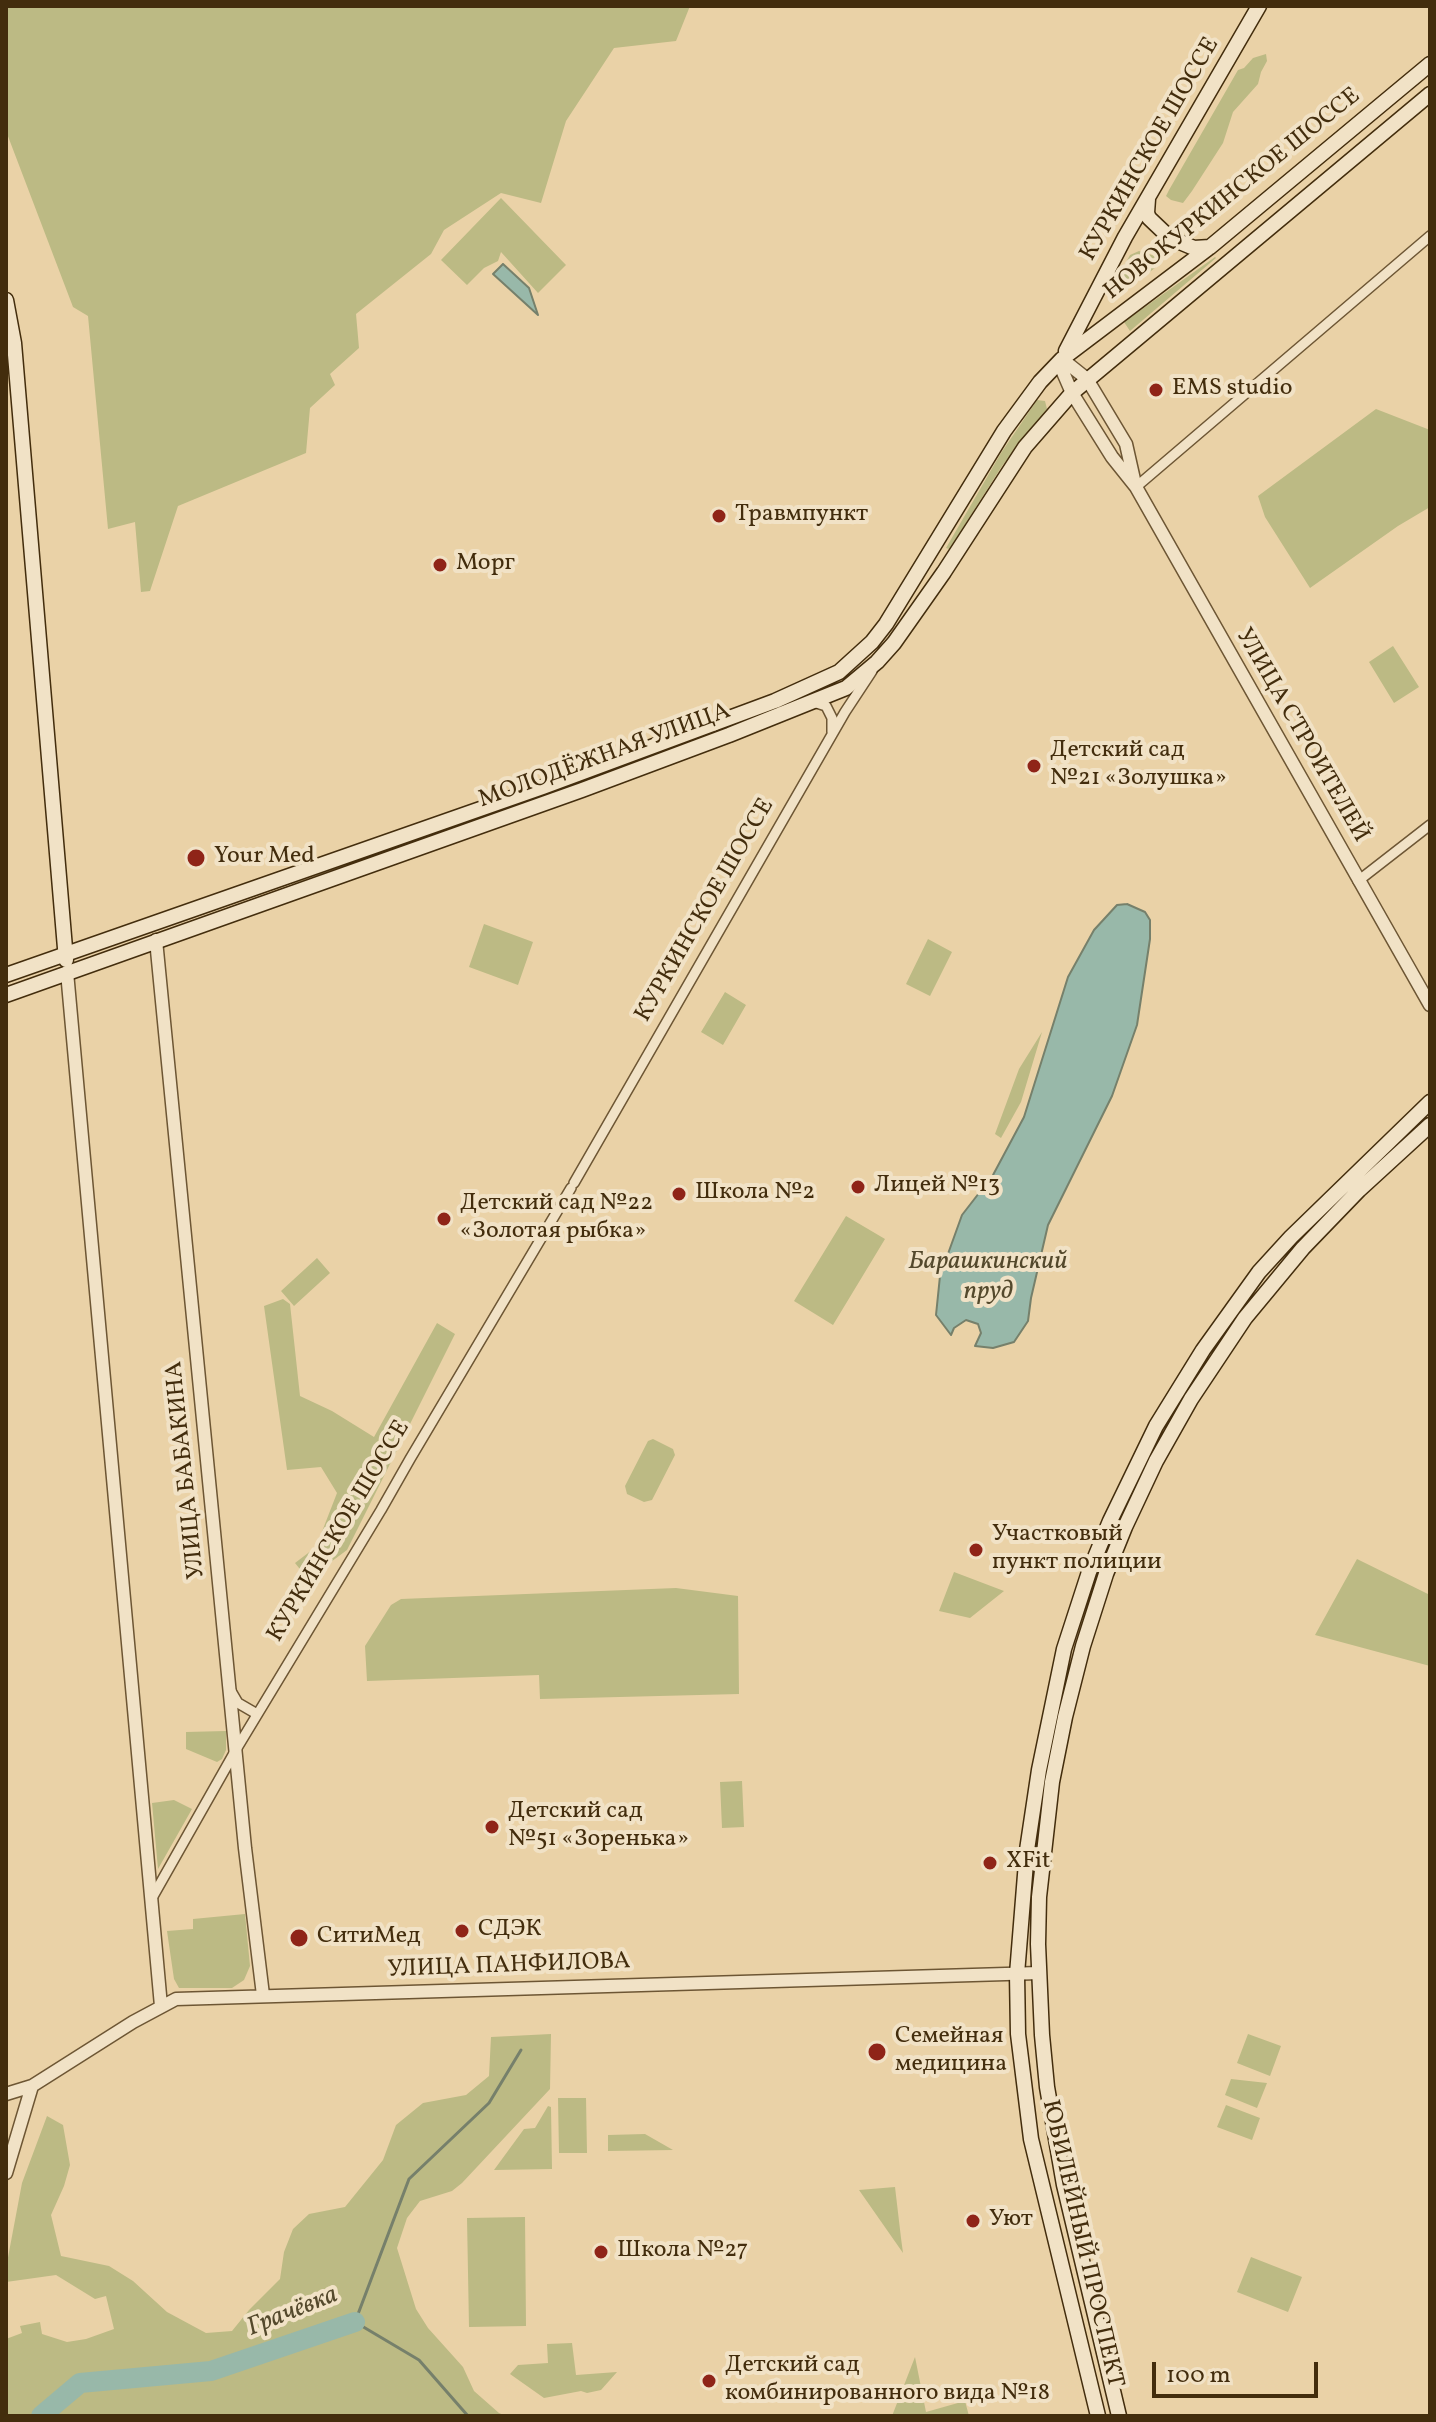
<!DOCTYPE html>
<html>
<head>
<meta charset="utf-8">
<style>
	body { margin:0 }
	#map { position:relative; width:1436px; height:2422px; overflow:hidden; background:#ead2a7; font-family:Vollkorn,serif }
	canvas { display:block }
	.frame { position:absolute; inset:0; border:8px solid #432d0d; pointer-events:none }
	.scale { position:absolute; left:1152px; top:2362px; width:166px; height:36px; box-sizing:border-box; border:4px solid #432d0d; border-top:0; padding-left:10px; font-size:24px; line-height:28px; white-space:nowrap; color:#432d0d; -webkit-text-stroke:6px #f1e2c6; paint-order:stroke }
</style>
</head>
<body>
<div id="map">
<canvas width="1436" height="2422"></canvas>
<div class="frame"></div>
<div class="scale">100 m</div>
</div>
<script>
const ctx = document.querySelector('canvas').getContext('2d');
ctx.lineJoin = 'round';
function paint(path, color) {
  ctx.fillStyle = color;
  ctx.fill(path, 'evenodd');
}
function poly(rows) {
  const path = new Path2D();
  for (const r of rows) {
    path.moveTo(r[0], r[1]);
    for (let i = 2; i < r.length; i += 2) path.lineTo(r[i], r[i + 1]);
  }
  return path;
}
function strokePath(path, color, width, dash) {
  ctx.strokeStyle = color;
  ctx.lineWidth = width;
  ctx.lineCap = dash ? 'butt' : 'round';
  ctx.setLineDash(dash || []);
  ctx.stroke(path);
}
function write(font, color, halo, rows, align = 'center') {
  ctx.font = font + ' Vollkorn,serif';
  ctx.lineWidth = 8;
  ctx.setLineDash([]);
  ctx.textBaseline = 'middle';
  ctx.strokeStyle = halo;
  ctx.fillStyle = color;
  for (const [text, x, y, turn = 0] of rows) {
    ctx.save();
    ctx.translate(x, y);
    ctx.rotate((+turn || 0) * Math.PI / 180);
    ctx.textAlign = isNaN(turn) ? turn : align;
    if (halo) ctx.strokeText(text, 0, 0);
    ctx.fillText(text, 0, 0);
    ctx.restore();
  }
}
paint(poly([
	[6,6,690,6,676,41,614,48,566,121,541,203,501,193,444,230,431,254,356,314,359,348,330,374,335,385,310,408,306,453,178,506,150,591,141,592,135,522,108,529,88,316,73,307,6,131],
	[1266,54,1267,61,1261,72,1258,84,1233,112,1223,143,1192,191,1183,203,1171,200,1166,196,1169,190,1238,70,1244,68,1253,58],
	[501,198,566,265,538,293,501,252,498,261,484,268,467,285,441,260],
	[1139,251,1158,257,1156,267,1141,279,1120,281,1119,275,1130,255],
	[1215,257,1216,258,1130,331,1124,322],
	[1037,400,1045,401,1047,409,1002,466,952,545,949,549,946,548,1001,453],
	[1376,409,1430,430,1430,507,1398,526,1310,588,1265,517,1258,496],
	[1393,646,1419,687,1394,703,1369,662],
	[484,924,533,942,518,985,469,967],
	[928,939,952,952,930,996,906,984],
	[725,992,746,1005,723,1045,701,1032],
	[1042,1032,1021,1102,1001,1138,995,1134,1019,1069],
	[846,1216,885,1239,833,1325,794,1301],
	[317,1258,330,1273,294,1306,281,1291],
	[283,1299,290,1304,300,1396,332,1411,374,1437,437,1323,455,1334,347,1550,308,1579,295,1563,316,1547,337,1493,321,1467,287,1470,264,1306],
	[653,1439,673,1449,675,1455,652,1500,644,1502,627,1494,625,1486,648,1441],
	[1357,1559,1430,1595,1430,1666,1315,1635],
	[954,1572,1004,1591,970,1618,939,1611],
	[676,1588,738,1596,739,1694,540,1699,539,1675,367,1681,365,1646,391,1605,401,1599],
	[226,1731,226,1750,222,1759,217,1762,186,1749,186,1732],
	[742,1781,744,1827,722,1828,720,1782],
	[174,1800,192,1809,158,1869,152,1803],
	[245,1914,250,1966,244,1980,232,1988,179,1988,174,1979,167,1931,193,1929,193,1919],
	[551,2034,550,2089,462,2183,452,2191,420,2201,407,2218,397,2248,416,2309,428,2328,463,2367,474,2391,499,2413,506,2416,6,2416,6,2339,22,2333,20,2326,40,2322,42,2334,67,2342,86,2339,114,2329,106,2296,95,2299,56,2275,6,2282,6,2268,22,2183,47,2116,63,2125,70,2165,64,2186,51,2215,61,2256,109,2266,133,2281,167,2312,206,2333,232,2331,249,2310,280,2279,284,2252,293,2229,309,2214,345,2207,383,2160,396,2125,423,2103,466,2095,489,2076,491,2037],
	[1248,2034,1281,2046,1270,2076,1237,2063],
	[1231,2079,1267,2083,1257,2108,1225,2095],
	[558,2098,586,2098,587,2153,559,2153],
	[1226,2105,1260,2118,1252,2140,1217,2127],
	[548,2106,551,2107,552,2169,494,2170,524,2129,535,2128],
	[645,2134,673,2150,608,2151,608,2135],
	[895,2187,901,2238,903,2253,859,2190],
	[525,2217,526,2326,469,2327,467,2218],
	[1251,2257,1302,2277,1288,2312,1237,2292],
	[572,2343,576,2375,617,2372,601,2390,587,2393,581,2391,544,2398,510,2374,518,2365,548,2363,547,2344],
	[915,2357,926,2412,965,2401,969,2416,892,2416]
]), '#bcba84');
const water = poly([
	[503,264,529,288,538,315,493,274,503,264],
	[1127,904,1145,912,1150,920,1150,939,1137,1025,1112,1096,1048,1225,1031,1298,1028,1321,1014,1342,993,1348,975,1346,981,1333,978,1324,966,1320,954,1328,951,1335,936,1315,940,1276,962,1215,993,1175,1024,1117,1068,977,1094,930,1117,905,1127,904]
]);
paint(water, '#98b8a9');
strokePath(water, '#76806b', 2);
strokePath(poly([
	[468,2416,419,2360,355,2322,409,2179,489,2103,521,2050]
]), '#76806b', 3);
strokePath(poly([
	[41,2416,80,2383,211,2371,355,2322]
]), '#98b8a9', 20);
const minor = poly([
	[1136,487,1430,236],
	[813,702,826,706,832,718,832,732],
	[1358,881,1430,825],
	[574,1183,845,712,872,671],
	[231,1691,238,1703,257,1714],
	[152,1898,237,1748,381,1510,410,1459,571,1188]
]);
const tertiary = poly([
	[1062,359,1062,370,1072,393,1112,457,1136,487,1430,1005],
	[1062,359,1087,379,1126,444,1135,484],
	[156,940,245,1848,263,1995],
	[67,972,161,2006],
	[6,2094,32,2086,133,2022,176,1999,1039,1973],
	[6,2173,32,2086]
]);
const secondary = poly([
	[1148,199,1147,213,1149,218,1170,238,1194,248,1210,247],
	[6,300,14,343,66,960],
	[1066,351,1125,237,1259,6],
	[6,975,543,787,775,701,839,672,872,642,886,624,1004,431,1040,382,1062,359,1210,247,1430,64],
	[6,995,582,790,729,735,846,688,877,662,894,643,944,572,1025,447,1072,393,1430,94],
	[1098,2416,1031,2139,1018,2034,1017,1974,1027,1850,1039,1770,1064,1649,1089,1572,1110,1521,1156,1426,1203,1350,1259,1272,1291,1237,1430,1102],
	[1119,2416,1064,2185,1047,2087,1042,2035,1038,1944,1039,1897,1052,1782,1065,1717,1083,1646,1106,1574,1125,1527,1156,1461,1191,1399,1245,1318,1303,1248,1359,1190,1430,1125]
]);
strokePath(minor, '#6d5634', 12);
strokePath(tertiary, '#6d5634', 15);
strokePath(secondary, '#432d0d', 17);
strokePath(minor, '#f1e2c6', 9);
strokePath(tertiary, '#f1e2c6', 12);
strokePath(secondary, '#f1e2c6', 14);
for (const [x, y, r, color] of [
	[1156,390,8,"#8f2418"],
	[719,516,8,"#8f2418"],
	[440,565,8,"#8f2418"],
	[1034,766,8,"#8f2418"],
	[196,858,10,"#8f2418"],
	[858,1187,8,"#8f2418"],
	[679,1194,8,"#8f2418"],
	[444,1219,8,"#8f2418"],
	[976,1550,8,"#8f2418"],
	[492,1827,8,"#8f2418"],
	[990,1863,8,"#8f2418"],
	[462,1931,8,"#8f2418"],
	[299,1938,10,"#8f2418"],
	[877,2052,10,"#8f2418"],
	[973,2221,8,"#8f2418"],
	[601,2252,8,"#8f2418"],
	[709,2381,8,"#8f2418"]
]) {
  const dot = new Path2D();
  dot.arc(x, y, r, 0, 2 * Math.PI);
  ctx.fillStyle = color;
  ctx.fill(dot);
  strokePath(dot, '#f1e2c6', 3);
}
write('24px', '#432d0d', '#f1e2c6', [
	["КУРКИНСКОЕ ШОССЕ",1151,150,-60],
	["НОВОКУРКИНСКОЕ ШОССЕ",1233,195,-39],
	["УЛИЦА СТРОИТЕЛЕЙ",1301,736,60],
	["МОЛОДЁЖНАЯ УЛИЦА",605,757,-20],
	["КУРКИНСКОЕ ШОССЕ",706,911,-60],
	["УЛИЦА БАБАКИНА",187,1470,-96],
	["КУРКИНСКОЕ ШОССЕ",340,1532,-59],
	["УЛИЦА ПАНФИЛОВА",509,1967,-2],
	["ЮБИЛЕЙНЫЙ ПРОСПЕКТ",1081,2244,77]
]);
write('24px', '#432d0d', '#f1e2c6', [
	["EMS studio",1172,390],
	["Травмпункт",735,516],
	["Морг",456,565],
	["Детский сад",1050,752],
	["№21 «Золушка»",1050,780],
	["Your Med",214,858],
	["Лицей №13",874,1187],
	["Школа №2",695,1194],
	["Детский сад №22",460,1205],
	["«Золотая рыбка»",460,1233],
	["Участковый",992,1536],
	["пункт полиции",992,1564],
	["Детский сад",508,1813],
	["№51 «Зоренька»",508,1841],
	["XFit",1006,1863],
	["СДЭК",478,1931],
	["СитиМед",317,1938],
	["Семейная",895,2038],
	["медицина",895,2066],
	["Уют",989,2221],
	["Школа №27",617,2252],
	["Детский сад",725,2367],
	["комбинированного вида №18",725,2395]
], 'left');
write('italic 26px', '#54492c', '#f1e2c6', [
	["Барашкинский",988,1263],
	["пруд",988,1293],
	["Грачёвка",293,2313,-22]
]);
</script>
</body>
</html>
